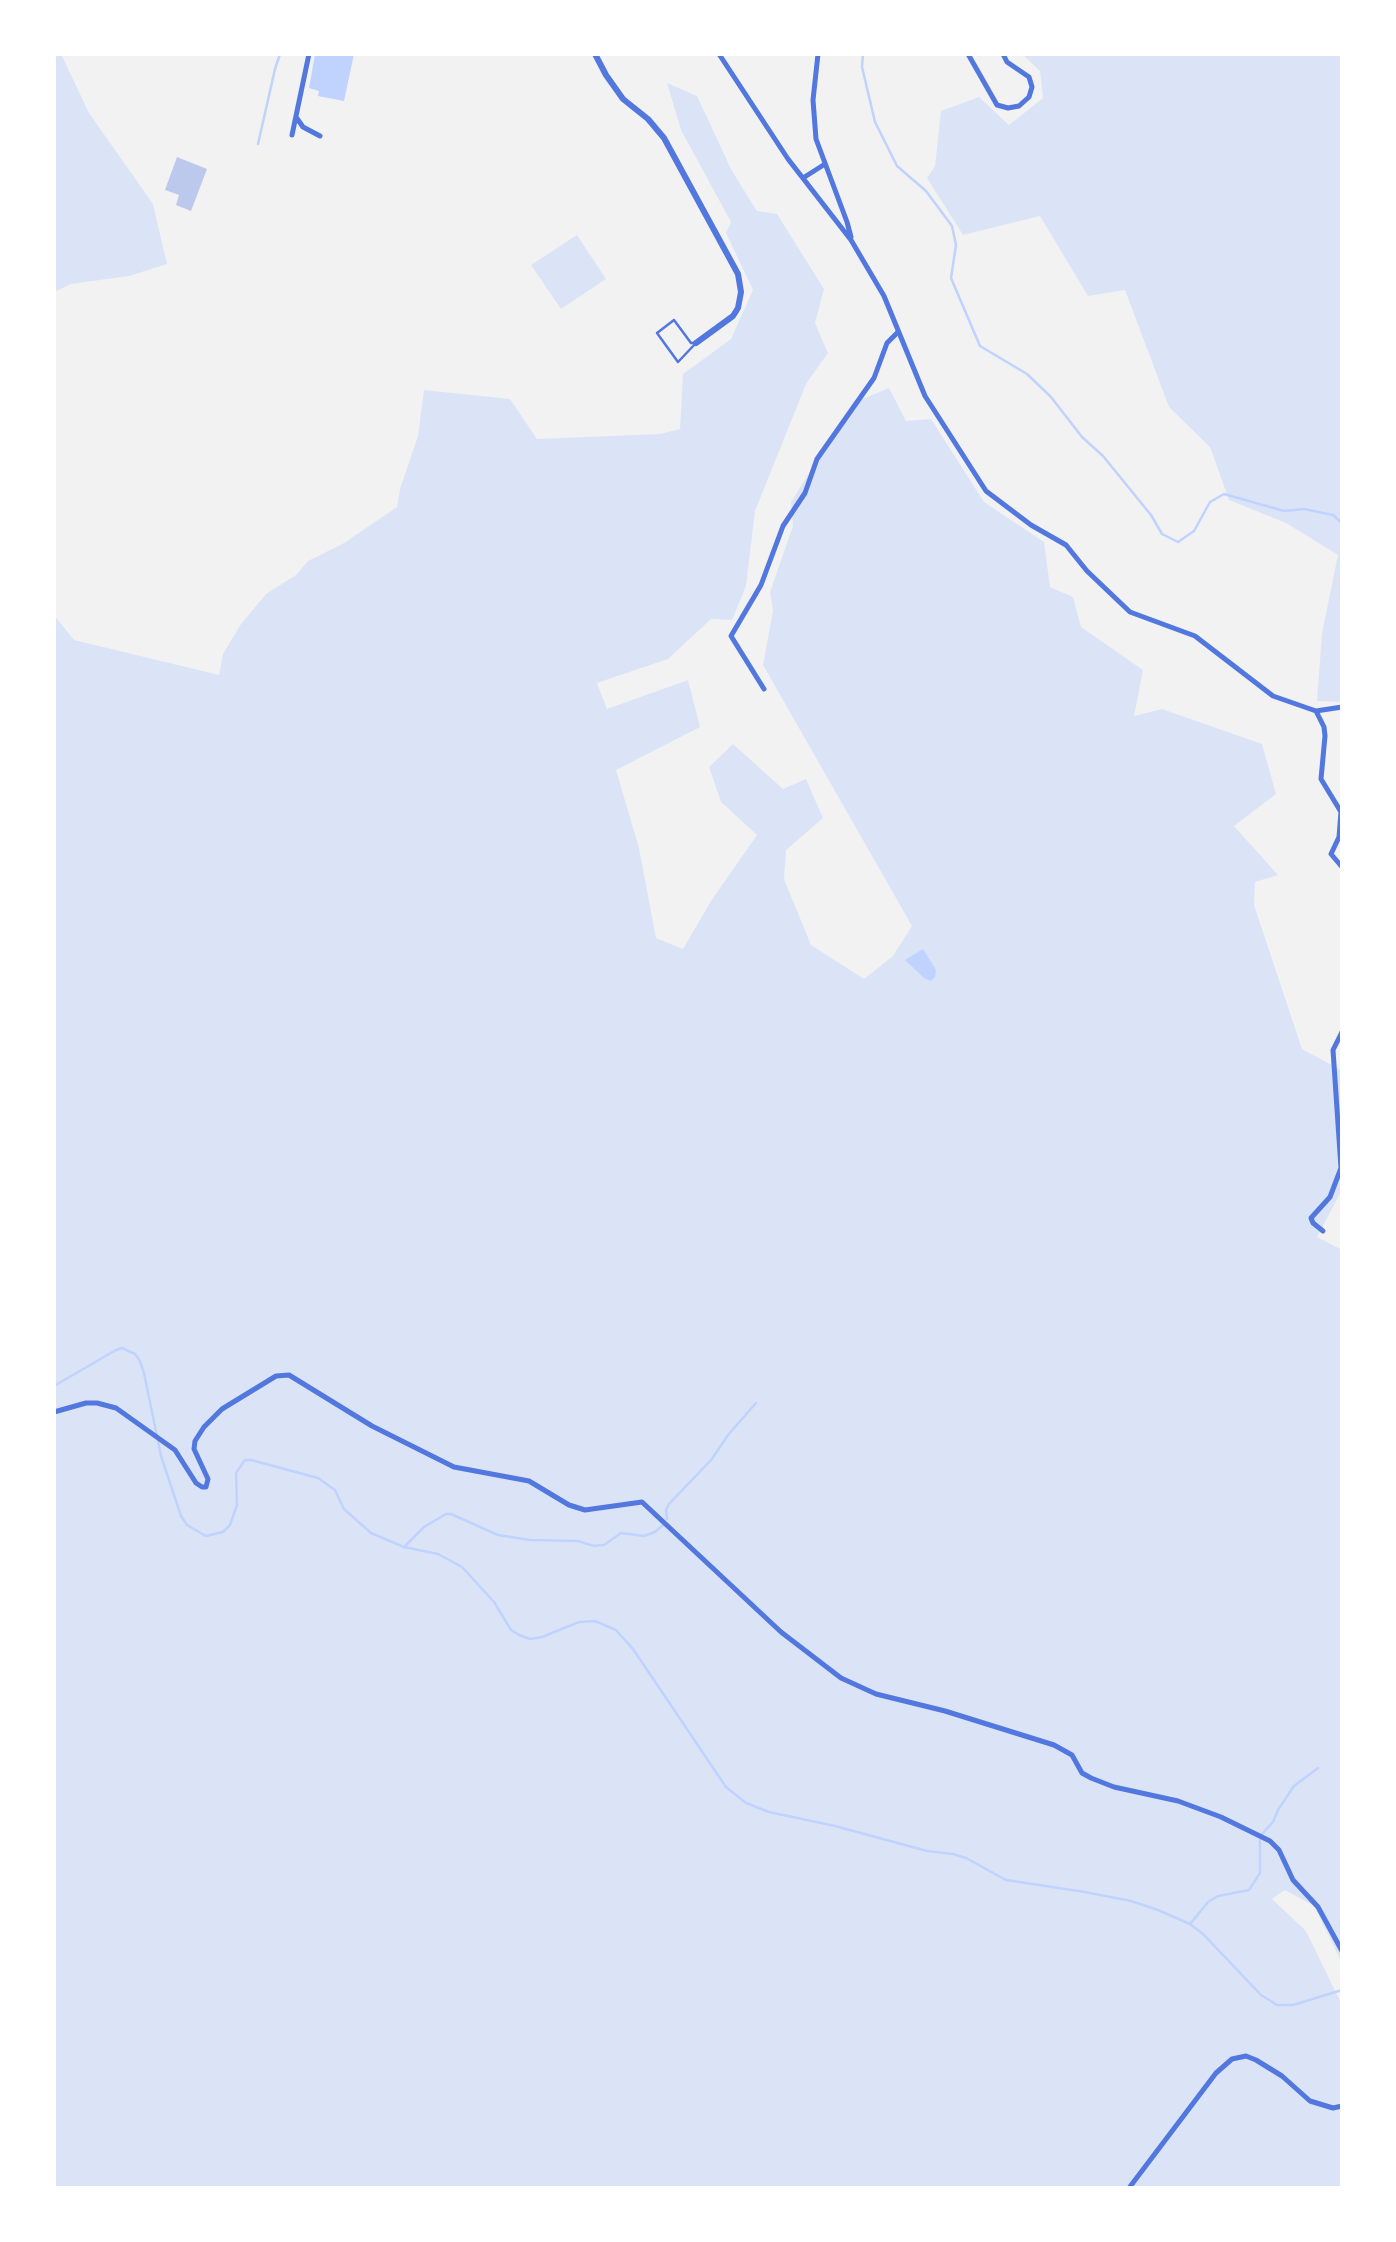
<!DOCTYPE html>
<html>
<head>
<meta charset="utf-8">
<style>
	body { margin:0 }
	#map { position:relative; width:1396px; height:2242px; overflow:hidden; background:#f2f2f2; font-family:"Source Serif 4",serif }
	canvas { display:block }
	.frame { position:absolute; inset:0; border:56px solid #fff; pointer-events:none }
</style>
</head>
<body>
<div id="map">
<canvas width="1396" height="2242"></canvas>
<div class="frame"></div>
</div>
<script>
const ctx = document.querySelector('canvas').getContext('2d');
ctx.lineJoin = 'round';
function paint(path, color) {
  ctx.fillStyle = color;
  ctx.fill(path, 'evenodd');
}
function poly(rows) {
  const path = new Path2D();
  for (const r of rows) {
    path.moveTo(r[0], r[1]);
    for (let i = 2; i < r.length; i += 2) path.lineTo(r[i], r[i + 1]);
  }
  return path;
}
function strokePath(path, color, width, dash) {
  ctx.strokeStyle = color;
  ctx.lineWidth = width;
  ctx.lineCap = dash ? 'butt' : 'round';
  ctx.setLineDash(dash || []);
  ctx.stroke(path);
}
paint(poly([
	[54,54,61,54,89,113,153,204,167,264,129,276,71,284,54,292],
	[1022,54,1342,54,1342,702,1317,701,1322,633,1338,555,1286,523,1229,500,1210,447,1169,407,1125,290,1088,296,1040,216,963,235,927,178,935,166,941,111,979,97,1009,125,1043,98,1040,71],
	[667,83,697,96,732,171,757,211,777,214,824,289,815,323,828,353,806,384,755,511,746,586,732,620,711,619,668,659,597,683,607,709,688,680,700,727,616,770,639,848,656,938,683,949,711,901,757,835,721,802,709,767,733,744,783,789,806,779,823,818,786,850,784,879,811,945,864,979,893,956,912,926,763,665,773,611,770,592,793,526,791,502,853,403,889,388,906,421,931,419,984,502,1044,542,1050,587,1073,597,1081,627,1143,670,1134,716,1162,709,1262,744,1276,794,1234,826,1278,875,1255,882,1254,905,1302,1049,1341,1070,1342,1076,1342,1190,1317,1237,1342,1250,1342,1963,1314,1906,1285,1890,1272,1899,1306,1931,1342,2005,1342,2188,54,2188,54,615,74,640,219,675,223,654,241,624,266,594,296,575,308,561,344,543,397,507,400,489,418,436,424,390,510,399,537,439,660,434,680,429,683,374,731,339,753,290,726,233,731,222,681,130],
	[577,235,606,279,561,309,531,265]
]), '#dbe4f7');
paint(poly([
	[315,54,354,54,344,101,318,96,319,91,309,88],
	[923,949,936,970,935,977,931,981,924,978,905,960]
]), '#bfd3fe');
strokePath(poly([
	[863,54,862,67,875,122,897,166,926,191,952,226,956,245,951,278,980,346,1027,374,1051,397,1082,437,1103,456,1151,515,1162,534,1178,542,1194,531,1210,502,1224,494,1284,511,1304,509,1333,515,1342,523],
	[258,144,275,69,280,54],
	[54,1386,116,1350,122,1348,135,1354,140,1361,144,1373,161,1456,181,1516,187,1525,206,1536,223,1532,230,1525,237,1505,236,1473,245,1460,251,1460,318,1478,335,1490,344,1509,371,1533,404,1547,438,1554,462,1567,494,1602,511,1630,519,1635,530,1639,542,1637,579,1622,595,1621,616,1630,633,1649,726,1787,746,1803,769,1812,835,1826,927,1851,953,1854,966,1858,1006,1880,1085,1892,1131,1901,1158,1910,1190,1924,1203,1934,1261,1995,1277,2005,1293,2005,1342,1990],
	[667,1519,666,1510,669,1504,712,1459,728,1435,756,1403],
	[405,1546,424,1527,446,1514,451,1514,498,1535,530,1540,578,1541,594,1546,604,1545,621,1533,644,1536,655,1532,663,1525],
	[1262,1834,1273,1822,1278,1810,1294,1786,1318,1768],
	[1190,1924,1208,1902,1218,1896,1249,1890,1260,1873,1260,1839]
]), '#bfd3fe', 2.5);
paint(poly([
	[177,157,207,169,191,211,176,205,179,195,165,190]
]), '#bdc9ec');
strokePath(poly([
	[674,320,691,343,696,343,678,362,657,333,674,320]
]), '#5277de', 2.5);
strokePath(poly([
	[719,54,788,159,851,240,884,296,925,396,986,491,1031,525,1066,545,1087,571,1130,612,1195,636,1273,696,1316,711,1342,707],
	[818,54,813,100,816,139,847,222,851,237],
	[968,54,997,105,1008,108,1019,106,1029,97,1032,87,1029,77,1007,62,1003,54],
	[296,117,303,127,320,136],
	[292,135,309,54],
	[803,178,825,164],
	[764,689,731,636,761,585,783,526,805,493,817,459,874,378,887,343,898,332],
	[1316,711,1324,727,1325,736,1321,779,1341,812,1339,837,1331,854,1342,867],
	[1323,1231,1313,1223,1311,1218,1330,1197,1341,1168,1333,1050,1342,1032],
	[54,1412,86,1403,97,1403,116,1408,175,1450,196,1483,202,1487,206,1487,208,1479,194,1449,195,1441,204,1427,222,1409,276,1376,289,1375,372,1426,454,1467,529,1481,569,1505,585,1510,642,1502,781,1632,841,1678,876,1694,945,1711,1054,1745,1072,1755,1082,1773,1091,1778,1114,1787,1178,1801,1221,1817,1270,1841,1279,1850,1293,1880,1318,1907,1342,1951],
	[1129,2188,1216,2073,1232,2059,1246,2056,1256,2060,1282,2076,1310,2101,1333,2108,1342,2106]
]), '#5277de', 5);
strokePath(poly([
	[595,54,606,75,623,99,648,119,664,138,738,274,741,292,738,308,733,316,696,343]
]), '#5277de', 6);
</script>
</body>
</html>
